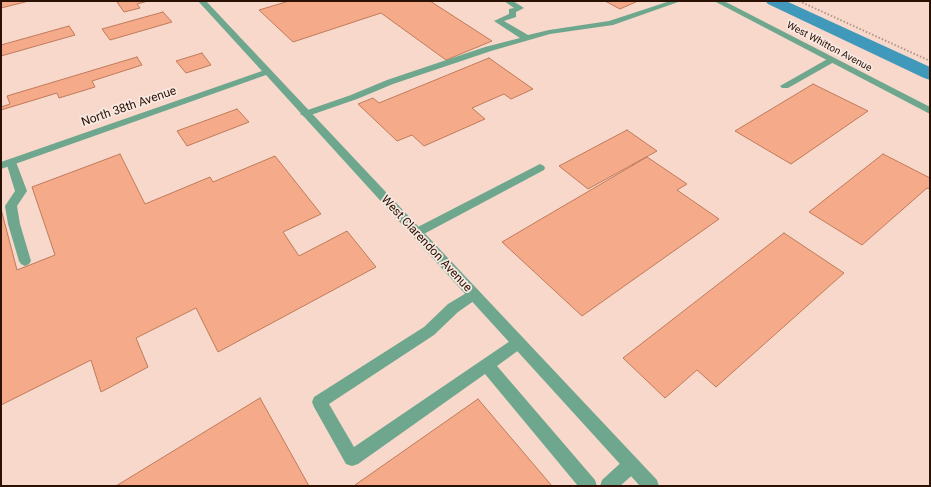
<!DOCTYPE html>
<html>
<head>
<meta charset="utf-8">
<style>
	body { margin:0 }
	#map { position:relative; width:931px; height:487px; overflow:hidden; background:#f7d8ca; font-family:Roboto,sans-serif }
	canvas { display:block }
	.frame { position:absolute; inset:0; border:2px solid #2b1104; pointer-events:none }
</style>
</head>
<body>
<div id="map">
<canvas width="931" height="487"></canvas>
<div class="frame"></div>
</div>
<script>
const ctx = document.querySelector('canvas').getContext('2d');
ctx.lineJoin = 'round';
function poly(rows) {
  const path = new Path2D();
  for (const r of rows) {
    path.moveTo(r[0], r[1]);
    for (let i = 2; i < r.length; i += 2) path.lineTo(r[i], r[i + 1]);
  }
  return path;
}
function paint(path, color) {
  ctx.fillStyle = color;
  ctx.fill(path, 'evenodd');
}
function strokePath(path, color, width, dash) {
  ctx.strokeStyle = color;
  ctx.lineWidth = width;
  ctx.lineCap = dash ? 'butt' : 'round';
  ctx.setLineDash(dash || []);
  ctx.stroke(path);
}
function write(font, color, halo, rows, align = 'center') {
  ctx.font = font + ' Roboto,sans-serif';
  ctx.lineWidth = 3.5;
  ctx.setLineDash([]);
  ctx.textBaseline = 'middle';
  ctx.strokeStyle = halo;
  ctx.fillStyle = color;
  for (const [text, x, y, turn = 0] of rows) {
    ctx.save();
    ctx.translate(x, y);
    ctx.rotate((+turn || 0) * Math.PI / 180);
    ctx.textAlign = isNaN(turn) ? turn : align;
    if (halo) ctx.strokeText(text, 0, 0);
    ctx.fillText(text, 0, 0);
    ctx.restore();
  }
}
paint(poly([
	[765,1,786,1,930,67,930,80,924,78,768,4,765,1]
]), '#4099ba');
const building = poly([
	[1,1,29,1,1,8,1,1],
	[122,1,148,1,137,4,140,8,124,12,117,2,122,1],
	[289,1,430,1,492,41,446,60,381,13,293,42,259,10,289,1],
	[605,1,638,1,620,9,605,1],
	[163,12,172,22,110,40,102,29,163,12],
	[69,26,75,35,1,56,1,45,69,26],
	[202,53,211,65,186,73,176,61,202,53],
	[137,57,142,65,92,81,95,87,59,98,57,93,1,110,1,107,10,104,7,96,137,57],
	[489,58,533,89,511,99,504,94,472,108,485,119,424,146,412,135,397,141,358,104,373,98,379,103,489,58],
	[813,84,868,111,791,164,735,131,813,84],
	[237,109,249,122,187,146,177,131,237,109],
	[627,130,657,151,588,189,559,166,627,130],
	[120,154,145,204,210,177,213,182,275,156,321,214,283,232,299,256,347,231,376,267,218,352,196,308,136,338,148,367,101,392,91,360,1,405,1,209,17,270,55,255,32,187,120,154],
	[883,154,930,178,930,189,927,188,862,245,809,212,883,154],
	[647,157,687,184,677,190,719,219,582,316,502,242,647,157],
	[784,233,844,273,716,387,697,370,665,398,623,358,784,233],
	[260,398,309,486,116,486,260,398],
	[478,399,552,486,356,486,355,485,478,399]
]);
paint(building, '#f5ab8a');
strokePath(building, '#bf7a5a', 1);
strokePath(poly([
	[799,1,930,61]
]), '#b49689', 2, [1.5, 2]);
paint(poly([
	[504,1,513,1,524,8,516,12,516,17,504,21,528,35,549,30,609,21,670,1,681,1,613,25,550,34,491,51,393,84,357,99,308,116,305,117,300,114,302,112,351,95,387,80,485,47,520,38,494,21,509,14,509,9,514,8,504,1],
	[831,57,834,58,835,60,834,62,788,88,782,88,780,86,831,57],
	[11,159,16,162,27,191,17,206,20,224,31,261,29,264,25,266,21,264,19,261,8,224,5,206,15,191,6,162,11,159],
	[540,164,544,166,545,168,544,170,420,236,416,237,412,236,410,233,412,230,540,164],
	[473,289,478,290,479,294,478,298,458,312,434,335,329,404,354,447,513,339,518,337,523,339,525,343,523,347,497,366,595,480,597,486,578,486,485,374,358,464,352,466,346,464,314,407,312,402,314,397,424,327,448,304,473,289],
	[631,457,637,459,639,465,637,471,620,486,600,486,602,480,625,459,631,457]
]), '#6ea78e');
paint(poly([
	[198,1,206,1,657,480,659,486,640,486,266,75,1,169,1,162,262,71,198,1],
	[714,1,724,1,930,107,930,114,714,1]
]), '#6ea78e');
write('10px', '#2b1104', '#f8e9e2', [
	["West Whitton Avenue",829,47,28]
]);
write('12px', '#2b1104', '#f8e9e2', [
	["North 38th Avenue",129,107,-19],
	["West Clarendon Avenue",426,244,47]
]);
</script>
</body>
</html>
